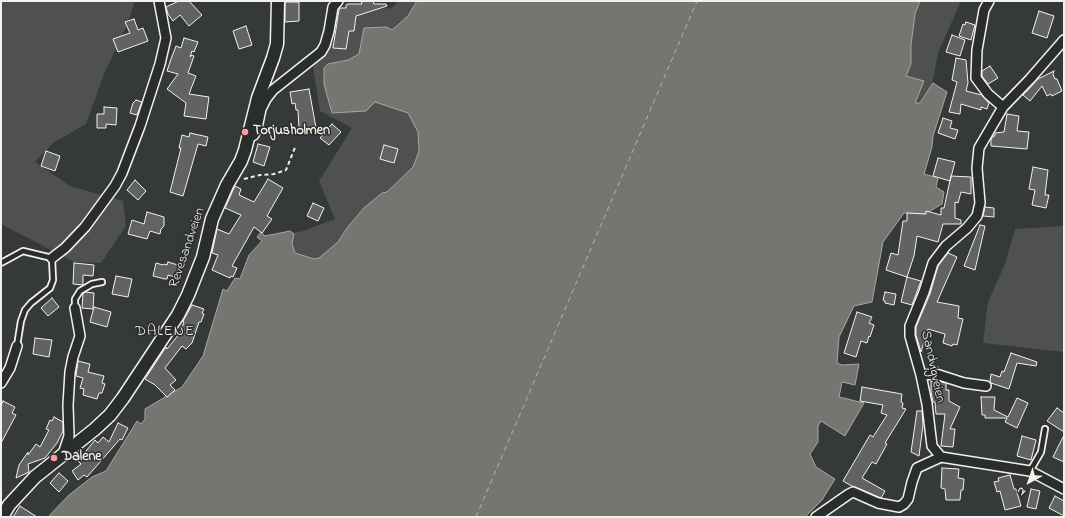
<!DOCTYPE html>
<html>
<head>
<meta charset="utf-8">
<style>
	body { margin:0 }
	#map { position:relative; width:1065px; height:518px; overflow:hidden; background:#363939; font-family:"Indie Flower",sans-serif }
	canvas { display:block }
	.frame { position:absolute; inset:0; border:2px solid #f4f1e8; pointer-events:none }
	.north { position:absolute; left:1009px; top:462px; width:40px; height:40px; -webkit-text-stroke:3px #2a2d2e; paint-order:stroke; rotate:220deg; font-size:11px; font-weight:700; line-height:16px; text-align:center; color:#f4f1e8 }
	.north::after { content:''; display:block; margin:auto; width:14px; height:18px; background:#f4f1e8; clip-path:polygon(50% 0,100% 100%,50% 72%,0 100%) }
</style>
</head>
<body>
<div id="map">
<canvas width="1065" height="518"></canvas>
<div class="frame"></div>
<div class="north">N</div>
</div>
<script>
const ctx = document.querySelector('canvas').getContext('2d');
ctx.lineJoin = 'round';
function paint(path, color) {
  ctx.fillStyle = color;
  ctx.fill(path, 'evenodd');
}
function poly(rows) {
  const path = new Path2D();
  for (const r of rows) {
    path.moveTo(r[0], r[1]);
    for (let i = 2; i < r.length; i += 2) path.lineTo(r[i], r[i + 1]);
  }
  return path;
}
function strokePath(path, color, width, dash) {
  ctx.strokeStyle = color;
  ctx.lineWidth = width;
  ctx.lineCap = dash ? 'butt' : 'round';
  ctx.setLineDash(dash || []);
  ctx.stroke(path);
}
function write(font, color, halo, rows, align = 'center') {
  ctx.font = font + ' "Indie Flower",sans-serif';
  ctx.lineWidth = 3;
  ctx.setLineDash([]);
  ctx.textBaseline = 'middle';
  ctx.strokeStyle = halo;
  ctx.fillStyle = color;
  for (const [text, x, y, turn = 0] of rows) {
    ctx.save();
    ctx.translate(x, y);
    ctx.rotate((+turn || 0) * Math.PI / 180);
    ctx.textAlign = isNaN(turn) ? turn : align;
    if (halo) ctx.strokeText(text, 0, 0);
    ctx.fillText(text, 0, 0);
    ctx.restore();
  }
}
paint(poly([
	[1,1,135,1,127,25,104,74,86,124,53,143,35,162,70,186,123,201,126,226,101,263,74,262,1,224],
	[398,1,417,1,408,16,391,30,364,28,359,54,348,60,328,64,375,102,408,113,418,132,419,151,413,167,387,192,364,208,347,228,338,242,319,258,314,259,295,253,292,244,294,235,292,233,303,231,335,219,319,181,352,128,320,111,313,67,360,10,392,8],
	[920,1,961,1,938,53,932,85,920,103,915,103,906,76,911,64,911,45,915,14],
	[1064,226,1064,352,983,343,988,302,1005,264,1015,229]
]), '#4e514f');
const water = poly([
	[417,1,920,1,915,14,911,45,911,64,906,76,924,81,915,103,920,103,933,83,947,92,933,136,932,147,924,174,938,178,936,187,944,192,942,204,925,214,904,213,883,242,872,302,854,306,839,337,837,363,842,365,859,364,855,385,842,382,839,397,864,403,845,436,821,421,818,426,818,442,810,454,816,467,835,479,822,500,805,517,48,517,69,495,92,477,106,471,137,421,141,424,145,419,145,409,182,387,203,356,223,289,227,291,235,278,240,279,249,255,262,241,257,237,261,232,265,236,290,231,294,234,292,244,295,253,314,259,319,258,338,242,347,228,364,208,382,193,387,192,413,167,419,151,418,132,408,113,375,102,366,111,332,113,324,84,324,68,328,64,348,60,359,54,364,28,386,27,392,30,408,16,417,1]
]);
paint(water, '#757572');
strokePath(water, '#a8a7a1', 1);
strokePath(poly([
	[476,517,697,1]
]), '#b4b3ad', 1, [5, 4]);
const building = poly([
	[179,1,189,1,202,15,189,26,180,15,173,21,168,14,166,7,179,1],
	[361,1,373,1,374,4,386,4,387,6,356,16,354,31,349,31,346,49,333,48,339,10,340,8,346,8,346,5,348,4,362,4,361,1],
	[285,2,299,2,299,21,285,22,285,2],
	[1039,11,1054,16,1047,38,1032,33,1039,11],
	[134,19,138,30,143,28,148,41,118,52,113,39,130,33,125,22,134,19],
	[966,22,975,25,971,40,959,36,963,24,965,25,966,22],
	[246,26,252,45,239,49,233,31,246,26],
	[952,35,965,40,960,56,946,52,952,35],
	[184,38,198,42,194,52,192,51,190,57,192,55,194,56,188,73,196,76,189,94,209,97,206,119,184,116,186,103,167,89,178,74,167,71,171,59,176,46,181,48,184,38],
	[956,58,966,60,968,83,966,91,982,95,989,103,987,109,981,107,981,110,961,104,960,114,949,112,957,82,952,80,956,58],
	[990,66,998,78,988,84,982,76,982,71,990,66],
	[1054,71,1053,74,1055,79,1057,79,1062,91,1052,96,1051,94,1047,96,1042,86,1030,101,1023,95,1038,79,1054,71],
	[309,89,316,128,299,129,298,110,296,110,295,103,292,104,290,92,309,89],
	[136,100,142,102,137,115,130,113,133,103,136,100],
	[104,107,117,108,116,125,106,124,106,128,97,128,97,114,104,114,104,107],
	[1007,114,1019,116,1017,131,1029,132,1027,149,991,146,991,140,993,136,995,136,995,133,1004,132,1007,114],
	[943,118,952,121,950,128,958,130,955,139,938,133,943,118],
	[332,124,341,132,329,145,320,138,332,124],
	[190,133,208,137,206,146,198,144,183,196,170,192,181,148,179,148,182,135,189,137,190,133],
	[258,144,270,147,264,166,253,162,258,144],
	[384,145,398,149,394,163,380,159,384,145],
	[46,151,60,156,55,171,41,166,46,151],
	[938,158,955,162,950,181,933,176,938,158],
	[1033,167,1048,170,1045,195,1049,195,1046,208,1032,205,1035,190,1029,189,1033,167],
	[951,176,971,177,971,194,961,192,958,203,955,202,955,218,961,220,961,224,943,224,938,242,917,236,914,256,907,277,886,270,891,253,898,255,903,221,907,221,907,213,926,214,926,211,941,215,941,208,944,208,951,176],
	[268,179,283,188,267,216,272,219,262,233,254,227,232,266,237,268,233,277,231,276,230,278,212,270,218,255,212,253,217,229,229,234,241,215,225,208,235,186,241,189,239,195,254,202,268,179],
	[135,180,146,191,138,200,127,190,135,180],
	[313,203,324,208,318,221,307,216,313,203],
	[985,207,994,208,994,217,983,216,985,207],
	[147,212,164,217,164,226,161,229,160,234,150,231,147,239,128,234,132,220,144,224,147,212],
	[980,225,985,226,975,270,964,266,980,225],
	[948,253,957,257,937,302,959,306,958,318,963,319,957,345,953,344,952,346,943,343,945,334,928,329,921,352,916,335,916,327,930,294,938,266,948,253],
	[168,262,181,266,178,278,168,275,167,279,165,279,153,276,156,263,163,265,164,264,167,265,168,262],
	[74,263,94,265,93,276,83,275,83,285,73,284,74,263],
	[116,276,132,279,128,297,112,294,116,276],
	[907,277,921,281,912,305,901,302,907,277],
	[85,292,94,293,93,309,82,308,83,294,85,292],
	[885,292,896,294,894,305,885,303,885,301,883,300,885,292],
	[52,298,59,307,48,316,41,308,52,298],
	[192,305,204,309,202,313,204,314,201,322,199,322,192,343,186,349,182,346,165,368,176,380,170,385,175,390,167,397,155,385,145,379,166,347,167,349,180,333,184,322,183,321,192,305],
	[94,307,111,312,107,327,90,322,94,307],
	[857,312,872,317,869,323,874,325,870,337,869,336,867,343,861,341,856,357,844,353,857,312],
	[35,338,52,340,49,357,33,354,35,338],
	[1011,353,1037,362,1036,366,1017,363,1009,389,991,383,990,381,991,374,1000,377,1002,371,1004,372,1011,353],
	[78,361,90,364,88,372,104,376,102,383,105,384,102,393,99,393,97,399,83,395,84,389,80,388,83,378,76,376,78,361],
	[931,381,937,381,946,383,946,390,949,390,949,401,960,407,950,429,955,429,953,447,941,446,945,414,936,414,935,402,933,402,931,392,931,381],
	[862,387,902,394,901,402,903,403,902,408,906,409,885,443,887,444,876,464,872,462,862,478,885,491,881,498,855,487,852,486,843,481,870,435,873,437,887,415,881,413,883,405,860,401,862,387],
	[981,397,995,397,994,410,1008,417,1017,398,1028,403,1017,428,1005,422,1007,418,985,418,985,415,982,415,981,397],
	[3,401,15,407,12,413,16,415,1,443,1,406,3,401],
	[1057,408,1064,413,1064,432,1047,421,1057,408],
	[917,411,922,411,923,425,919,456,911,452,917,411],
	[54,417,63,422,63,431,57,443,45,458,28,464,29,472,16,478,19,465,28,452,28,455,36,444,40,447,49,430,46,429,50,420,52,421,54,417],
	[118,423,128,428,122,440,120,439,87,477,84,475,78,480,72,471,81,464,78,461,95,440,98,443,103,437,109,442,118,423],
	[1064,435,1064,462,1053,457,1064,435],
	[1022,436,1036,440,1031,460,1017,456,1022,436],
	[942,468,959,469,958,478,964,479,963,490,961,490,960,500,946,500,945,489,941,488,942,468],
	[59,473,68,481,59,492,50,483,59,473],
	[1010,475,1014,489,1016,489,1021,506,1005,510,1000,491,997,492,994,482,999,481,998,478,1010,475],
	[1031,489,1040,491,1036,509,1027,507,1031,489],
	[1055,496,1064,501,1064,516,1049,508,1055,496],
	[20,506,37,517,13,517,20,506]
]);
paint(building, '#616362');
strokePath(building, '#f4f1e8', 1);
const lane = poly([
	[1,263,23,251,52,258,53,280,50,288,31,303,25,310,21,321,17,346],
	[75,308,75,299,80,291,92,284,102,282],
	[1030,471,1041,452,1045,429]
]);
const street = poly([
	[989,1,984,10,977,50,976,78,988,94,1003,107],
	[1064,40,1030,79,1003,107,979,148,977,168,980,203,977,216,967,228,946,246,933,263,924,292,910,326,910,336,921,375,927,404,932,446,941,457,1030,471,1064,489],
	[250,137,254,135,257,128,261,109,266,99,273,90,321,52,325,45,329,31,333,7,338,1],
	[52,258,65,248,85,227,115,186,122,173,140,126,160,64,166,38,159,1],
	[921,375,936,374,964,383,986,386],
	[1,383,10,368,17,346],
	[63,454,69,436,68,405,70,372,73,357,80,336,75,308],
	[816,517,849,494,853,492,878,503,899,507,904,504,908,499,912,482,917,468,941,457]
]);
const secondary = poly([
	[2,517,9,505,35,477,95,429,110,415,123,398,178,315,188,295,203,257,212,219,227,185,241,161,245,150,258,98,273,58,277,44,278,1]
]);
strokePath(lane, '#f4f1e8', 8);
strokePath(street, '#f4f1e8', 12);
strokePath(secondary, '#f4f1e8', 15);
strokePath(poly([
	[244,179,260,175,274,174,286,170,296,145]
]), '#f4f1e8', 2, [4, 3]);
strokePath(lane, '#2a2d2e', 4.5);
strokePath(street, '#2a2d2e', 9);
strokePath(secondary, '#2a2d2e', 12);
for (const [x, y, r, color] of [
	[245,132,4,"#ff9aa2"],
	[54,458,4,"#ff9aa2"]
]) {
  const dot = new Path2D();
  dot.arc(x, y, r, 0, 2 * Math.PI);
  ctx.fillStyle = color;
  ctx.fill(dot);
  strokePath(dot, '#2a2d2e', 1.5);
}
write('bold 14px', '#f4f1e8', '#2a2d2e', [
	["Torjusholmen",253,132],
	["Dalene",62,458]
], 'left');
write('14px', '#f4f1e8', '#2a2d2e', [
	["Revesandveien",188,248,-71],
	["Sandvigveien",932,367,78]
]);
ctx.letterSpacing = '1px';
write('15px', '#f4f1e8', '#2a2d2e', [
	["DALENE",165,333]
]);
ctx.letterSpacing = '0px';
</script>
</body>
</html>
